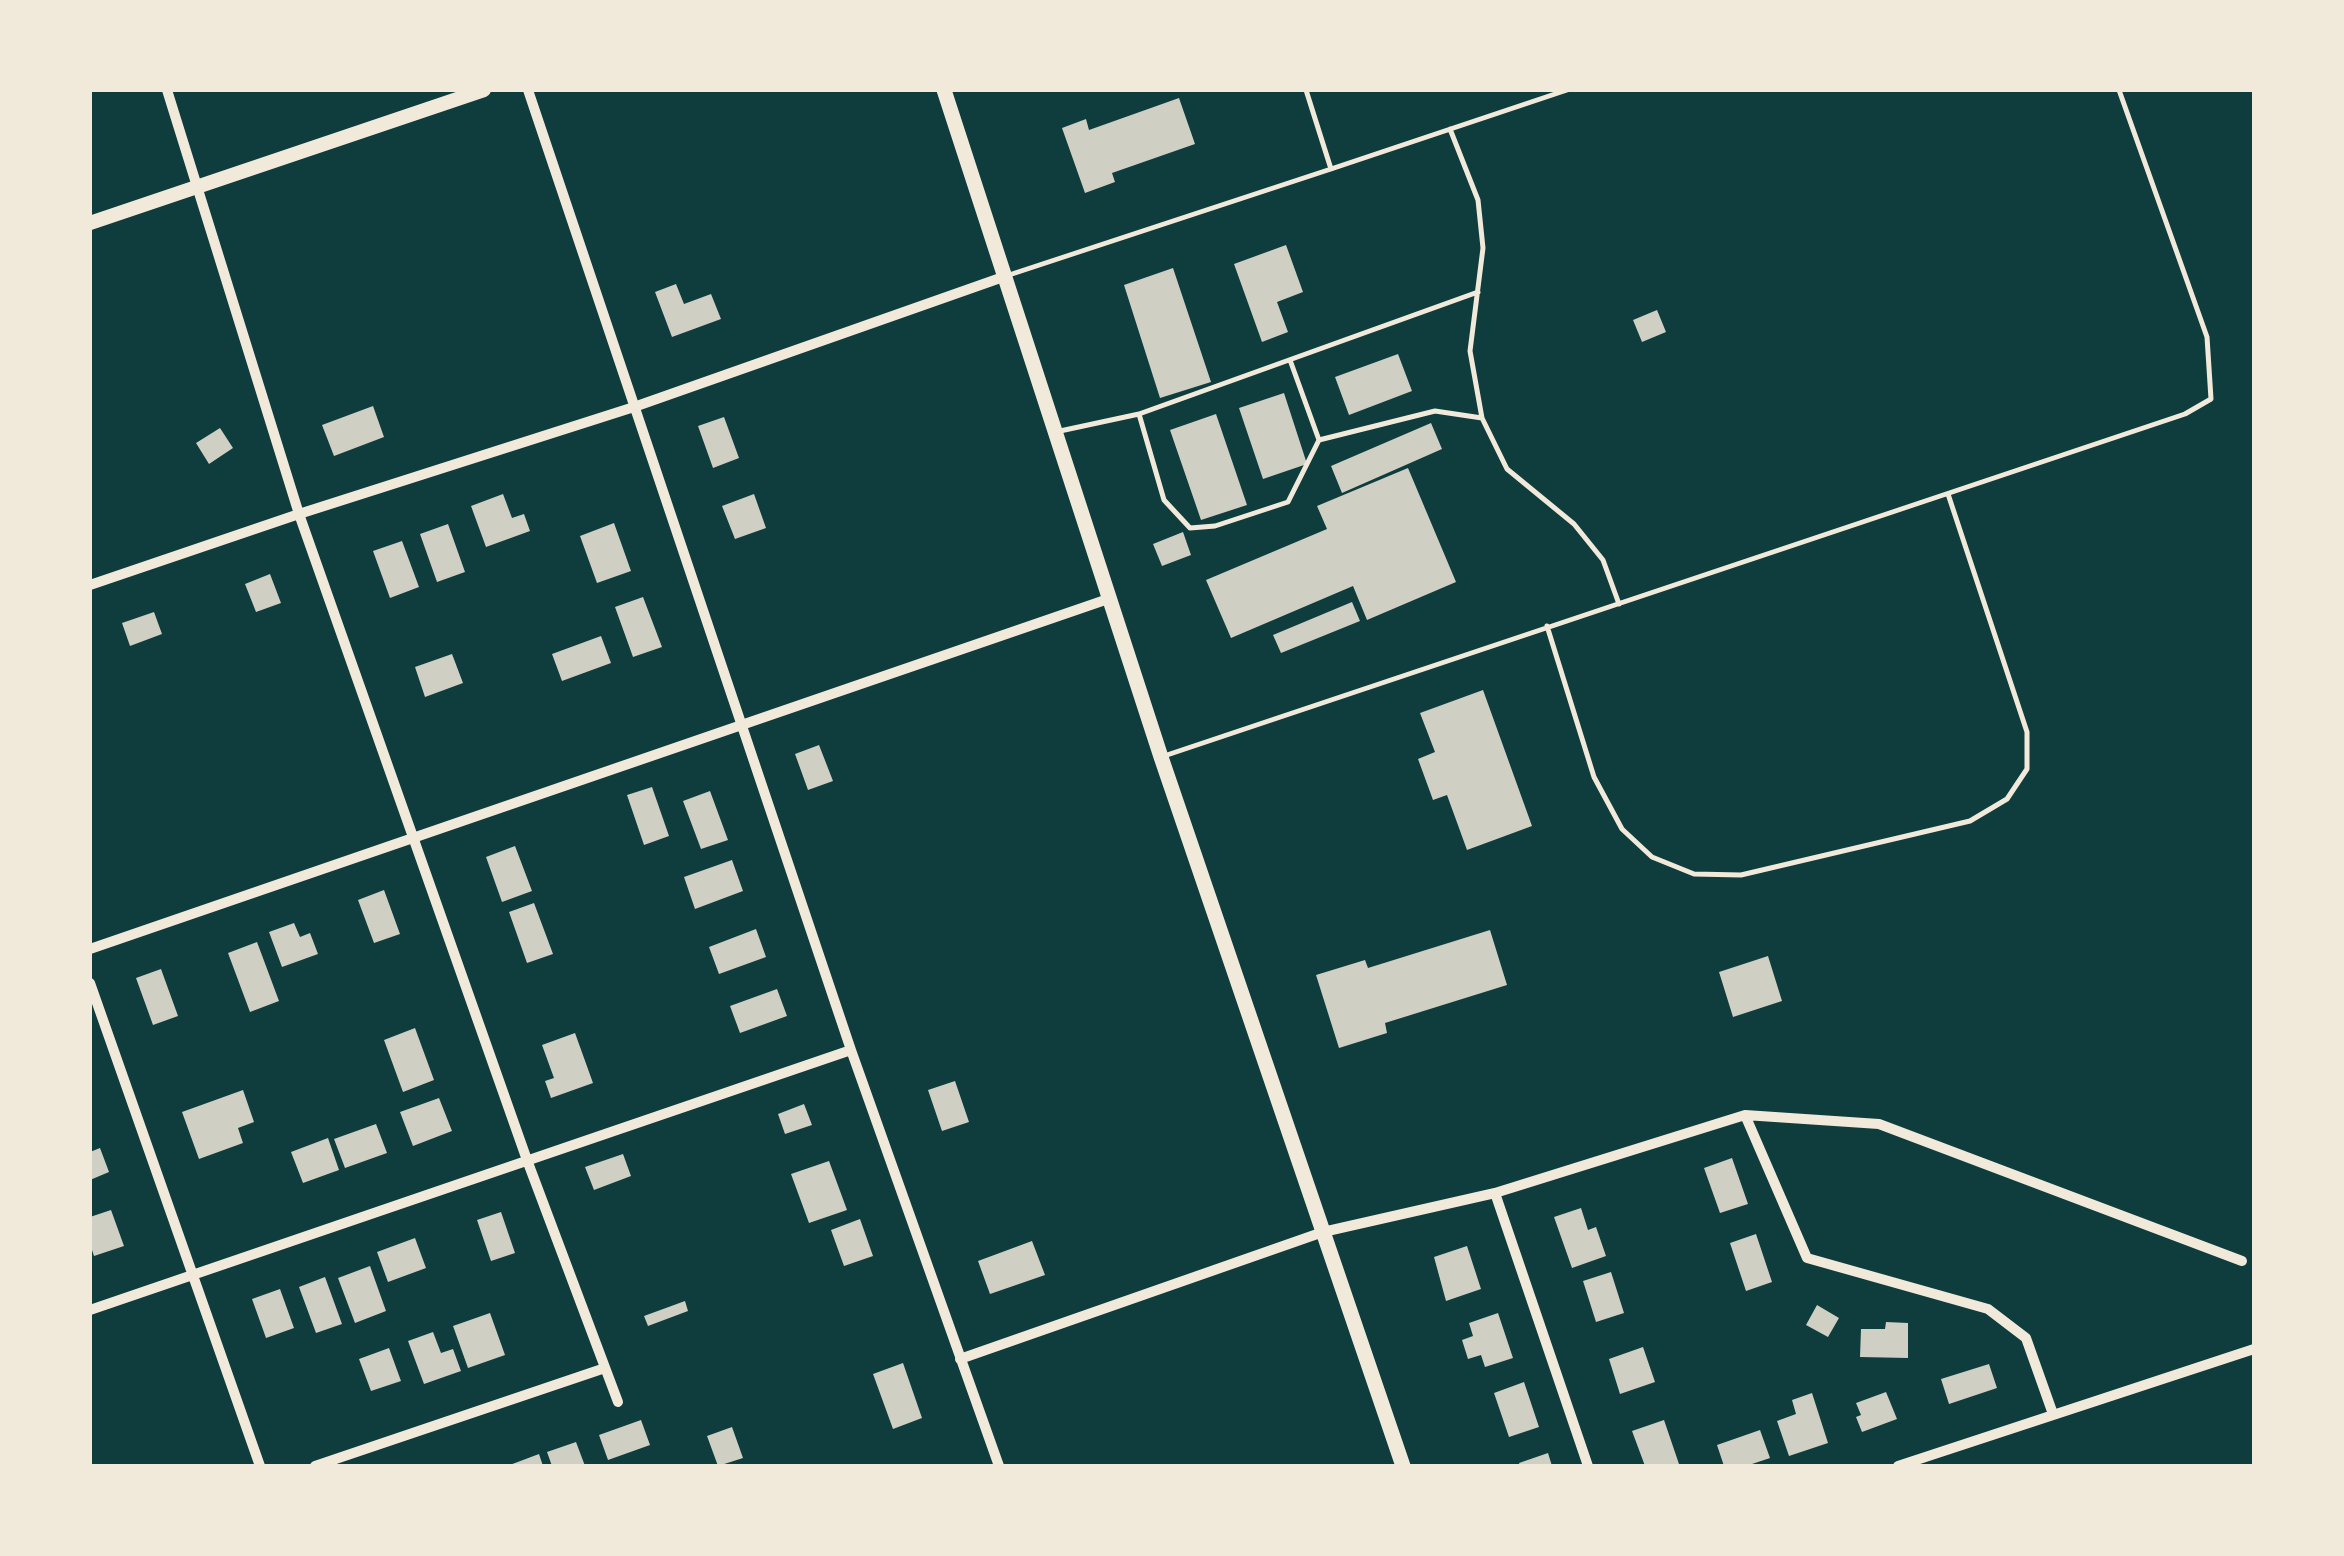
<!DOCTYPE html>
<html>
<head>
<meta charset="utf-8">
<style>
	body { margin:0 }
	#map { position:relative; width:2344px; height:1556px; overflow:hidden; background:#0f3d3e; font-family:Lato,sans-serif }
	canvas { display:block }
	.frame { position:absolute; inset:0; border:92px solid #f1e9da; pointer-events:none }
</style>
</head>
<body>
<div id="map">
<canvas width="2344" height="1556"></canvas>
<div class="frame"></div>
</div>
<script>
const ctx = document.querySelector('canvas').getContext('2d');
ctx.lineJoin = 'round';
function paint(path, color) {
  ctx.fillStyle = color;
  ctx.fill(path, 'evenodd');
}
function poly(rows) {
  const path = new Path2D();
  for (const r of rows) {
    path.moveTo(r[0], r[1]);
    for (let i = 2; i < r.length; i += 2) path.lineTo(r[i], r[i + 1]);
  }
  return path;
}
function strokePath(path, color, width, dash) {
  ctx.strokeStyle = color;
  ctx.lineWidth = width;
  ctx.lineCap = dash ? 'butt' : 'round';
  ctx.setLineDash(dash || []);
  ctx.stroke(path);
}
paint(poly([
	[1179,98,1195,144,1112,173,1115,182,1085,193,1062,128,1086,119,1089,130],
	[1286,245,1303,292,1277,302,1288,332,1262,342,1234,264],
	[1173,268,1211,382,1160,398,1124,285],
	[676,284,684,304,711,294,721,319,672,337,655,292],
	[1657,310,1666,332,1642,342,1633,320],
	[1398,354,1412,391,1349,415,1335,377],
	[1284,393,1307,464,1263,479,1239,408],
	[373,406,384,437,334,456,322,425],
	[1216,414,1247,505,1201,520,1170,430],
	[724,417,739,458,713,468,698,426],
	[1431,423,1442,449,1342,493,1331,466],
	[220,428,233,448,209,464,196,443],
	[1408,468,1456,582,1367,620,1353,586,1231,638,1206,580,1327,529,1317,506],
	[503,494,512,518,524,514,530,531,486,547,471,506],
	[754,494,766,528,735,539,722,506],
	[614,523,631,571,597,583,580,536],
	[448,524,465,572,437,582,420,534],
	[1183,532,1191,555,1162,566,1153,544],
	[402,541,419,587,390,598,373,551],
	[270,574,281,603,256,612,245,584],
	[643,597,662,647,633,657,615,607],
	[1352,602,1360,621,1281,653,1273,635],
	[154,612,162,634,130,646,122,623],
	[601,636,611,663,562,681,552,654],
	[452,654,463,683,425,697,415,667],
	[1483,690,1532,826,1467,850,1447,795,1433,800,1418,759,1435,752,1420,713],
	[819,745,833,781,808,790,795,754],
	[652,787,669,836,644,845,627,795],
	[710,791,728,840,701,849,683,801],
	[515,846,532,891,502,902,486,857],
	[732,860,743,891,695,909,684,877],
	[384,890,400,934,374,943,358,900],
	[534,903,553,954,527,963,509,912],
	[294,923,300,937,310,933,318,954,282,967,269,932],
	[756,929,766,957,719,974,709,947],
	[1490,930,1507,985,1385,1023,1387,1033,1339,1048,1316,975,1365,960,1368,968],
	[257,942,279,1001,250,1012,228,953],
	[1768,956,1782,1001,1733,1017,1719,972],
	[161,969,178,1016,153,1025,136,978],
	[777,989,787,1016,740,1033,730,1006],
	[415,1028,434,1080,403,1092,384,1040],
	[575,1033,593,1083,551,1098,545,1081,554,1078,542,1045],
	[955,1081,969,1122,942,1131,928,1090],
	[243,1090,254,1122,238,1128,243,1143,199,1159,182,1112],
	[439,1098,452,1131,413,1146,400,1112],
	[804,1104,812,1125,785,1134,778,1114],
	[376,1124,387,1153,345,1168,334,1139],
	[328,1138,339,1170,303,1183,291,1152],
	[100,1148,109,1172,90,1180,90,1152],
	[623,1154,631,1176,594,1190,585,1167],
	[1732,1158,1748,1204,1720,1213,1704,1168],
	[829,1161,847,1210,809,1223,791,1174],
	[1581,1208,1588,1230,1596,1227,1606,1256,1572,1268,1554,1217],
	[111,1210,124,1246,94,1256,90,1244,90,1217],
	[501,1212,515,1253,491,1261,477,1220],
	[860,1219,873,1256,844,1266,831,1230],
	[1756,1234,1772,1282,1746,1291,1730,1243],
	[415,1238,426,1268,388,1282,377,1252],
	[1032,1241,1045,1275,990,1294,978,1261],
	[1467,1246,1481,1289,1446,1301,1434,1257],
	[370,1266,386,1311,355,1323,338,1278],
	[1611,1272,1624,1313,1596,1322,1583,1281],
	[325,1277,342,1324,316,1333,299,1287],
	[280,1289,294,1328,266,1338,252,1299],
	[685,1301,688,1311,648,1326,644,1316],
	[1817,1305,1839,1318,1828,1337,1806,1325],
	[490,1313,505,1355,468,1368,453,1326],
	[1498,1313,1513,1358,1485,1367,1481,1355,1468,1359,1462,1340,1473,1336,1469,1323],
	[1886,1322,1908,1323,1908,1358,1860,1357,1861,1329,1885,1329],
	[433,1332,441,1353,453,1349,461,1371,424,1384,408,1341],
	[1643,1347,1655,1382,1620,1394,1609,1359],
	[389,1348,401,1381,371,1391,359,1359],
	[903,1363,922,1418,893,1429,873,1374],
	[1989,1364,1997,1388,1949,1404,1941,1379],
	[1524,1382,1539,1427,1509,1437,1494,1393],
	[1886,1392,1897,1419,1862,1432,1856,1417,1861,1415,1856,1403],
	[1812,1393,1828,1443,1789,1456,1777,1421,1796,1414,1792,1400],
	[641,1420,650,1445,608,1460,599,1435],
	[1664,1420,1679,1464,1645,1466,1632,1431],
	[732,1427,743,1458,718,1466,707,1436],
	[1760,1430,1770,1458,1746,1466,1724,1466,1717,1445],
	[576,1442,585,1466,552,1466,547,1452],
	[1548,1453,1552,1466,1520,1466,1519,1463],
	[539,1454,543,1466,507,1466]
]), '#cfcfc3');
strokePath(poly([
	[1450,129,1478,200,1483,248,1470,351,1482,418,1507,469,1574,524,1603,560,1619,604],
	[1331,169,1567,90],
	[1009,275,1331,169,1306,90],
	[1290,360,1319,440,1435,411,1482,418],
	[1139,414,1164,500,1190,528,1215,526,1288,502,1319,440],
	[1060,431,1139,414,1478,292],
	[1547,626,1594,777,1622,829,1652,857,1694,874,1741,875,1970,821,2007,799,2027,769,2027,732,1948,494],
	[1164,756,2185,414,2211,399,2207,337,2119,90]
]), '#f1e9da', 5);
strokePath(poly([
	[167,90,299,514,527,1160,618,1402],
	[528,90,851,1050,999,1466],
	[90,585,299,514,634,407,1006,276],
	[90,949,1111,598],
	[90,983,260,1466],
	[1745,1115,1807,1258,1988,1309,2026,1338,2053,1414],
	[1495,1193,1588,1466],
	[90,1310,851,1050],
	[960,1359,1323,1232,1495,1193,1745,1115,1879,1124,2242,1261],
	[315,1466,605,1368],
	[1898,1466,2254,1349]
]), '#f1e9da', 10);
strokePath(poly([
	[90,223,484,90]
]), '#f1e9da', 14);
strokePath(poly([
	[944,90,1161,757,1403,1466]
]), '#f1e9da', 15);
</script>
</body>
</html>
